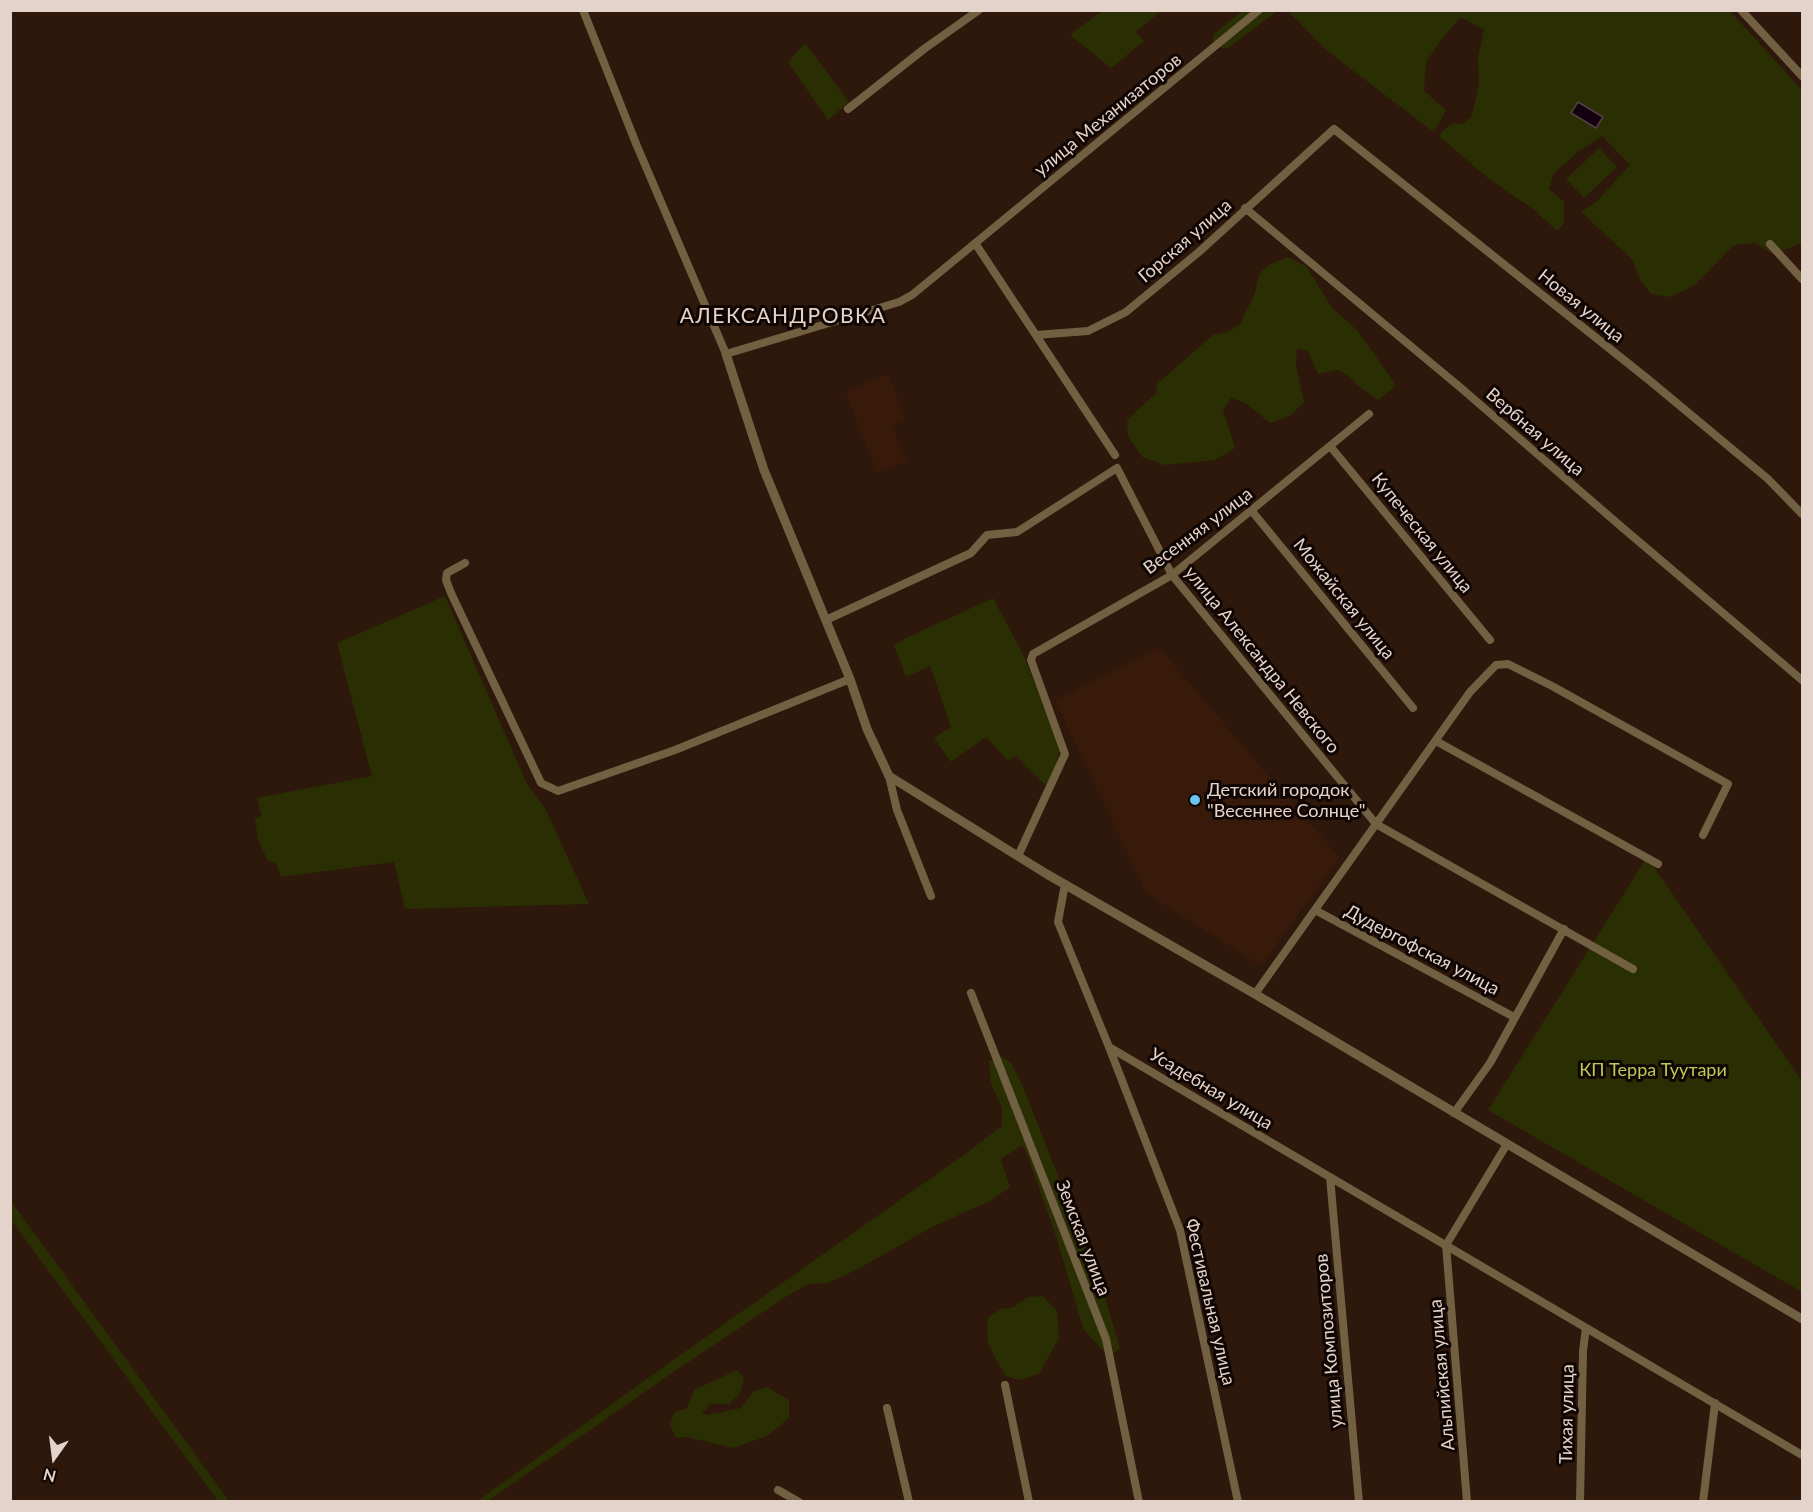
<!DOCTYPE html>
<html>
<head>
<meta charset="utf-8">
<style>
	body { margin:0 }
	#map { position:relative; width:1813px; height:1512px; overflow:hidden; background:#2e170b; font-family:Lato,sans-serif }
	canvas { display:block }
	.frame { position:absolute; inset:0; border:12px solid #e4d3cb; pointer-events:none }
	.north { position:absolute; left:24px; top:1428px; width:60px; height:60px; -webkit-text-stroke:4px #0f0603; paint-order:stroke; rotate:194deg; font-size:16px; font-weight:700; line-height:24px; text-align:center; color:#e4d3cb }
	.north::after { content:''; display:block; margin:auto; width:21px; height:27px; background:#e4d3cb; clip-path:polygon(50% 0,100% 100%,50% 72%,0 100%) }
</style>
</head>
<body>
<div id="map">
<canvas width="1813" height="1512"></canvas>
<div class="frame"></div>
<div class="north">N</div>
</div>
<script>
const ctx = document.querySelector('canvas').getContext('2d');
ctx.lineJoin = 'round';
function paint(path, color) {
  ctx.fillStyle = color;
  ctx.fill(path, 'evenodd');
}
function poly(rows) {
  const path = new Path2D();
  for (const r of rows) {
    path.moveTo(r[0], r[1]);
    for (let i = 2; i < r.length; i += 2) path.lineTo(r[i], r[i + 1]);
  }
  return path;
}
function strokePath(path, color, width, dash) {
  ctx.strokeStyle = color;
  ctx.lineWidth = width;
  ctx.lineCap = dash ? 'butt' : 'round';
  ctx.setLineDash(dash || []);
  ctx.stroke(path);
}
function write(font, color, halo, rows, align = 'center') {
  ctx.font = font + ' Lato,sans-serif';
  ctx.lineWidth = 6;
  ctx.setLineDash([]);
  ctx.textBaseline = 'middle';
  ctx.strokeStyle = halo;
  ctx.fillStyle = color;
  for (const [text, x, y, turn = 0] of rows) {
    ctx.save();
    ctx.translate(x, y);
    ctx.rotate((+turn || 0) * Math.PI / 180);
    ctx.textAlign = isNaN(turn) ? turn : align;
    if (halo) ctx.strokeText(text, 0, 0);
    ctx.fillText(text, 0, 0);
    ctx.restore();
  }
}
paint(poly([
	[888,374,906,419,892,425,907,461,877,473,845,391],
	[1159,647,1300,813,1340,857,1261,966,1147,894,1055,701]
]), '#381a0b');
paint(poly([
	[1102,11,1102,10,1161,11,1136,32,1144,41,1111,68,1070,35],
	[1242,11,1277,11,1228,48,1222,48,1212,41,1214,34],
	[1288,11,1730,11,1802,90,1802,243,1773,254,1755,243,1734,245,1695,285,1671,297,1651,294,1640,280,1632,259,1581,212,1597,201,1630,165,1602,136,1578,152,1554,173,1549,189,1564,202,1564,223,1557,231,1533,209,1489,179,1440,137,1442,131,1453,123,1463,124,1472,116,1479,83,1478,58,1484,30,1461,17,1444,36,1426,62,1424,91,1446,110,1434,132,1327,51],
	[805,43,849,102,828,120,788,62],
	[1599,148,1617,167,1584,198,1566,179],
	[1288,257,1307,267,1332,308,1357,330,1396,385,1378,400,1357,385,1349,376,1338,370,1318,374,1308,351,1297,349,1296,366,1304,402,1290,416,1270,423,1244,402,1231,398,1223,410,1235,448,1215,460,1165,465,1142,457,1128,436,1127,420,1156,393,1158,383,1213,335,1228,332,1240,324,1255,293,1259,274,1268,265],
	[445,596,527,784,546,810,589,904,405,909,394,862,281,877,276,863,268,861,258,840,255,819,262,816,257,798,372,776,337,643],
	[993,598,1025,658,1060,750,1052,778,1045,785,1016,756,1008,761,986,737,951,762,934,738,951,727,930,666,906,677,894,645,908,637],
	[1647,857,1802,1081,1802,1292,1488,1110],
	[1001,1056,1011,1063,1022,1084,1104,1294,1120,1349,1111,1354,1102,1350,1083,1328,1057,1239,1027,1154,1022,1145,1001,1159,1010,1187,990,1201,932,1227,858,1269,828,1283,809,1284,787,1296,672,1373,488,1501,476,1502,673,1360,968,1152,1002,1126,1002,1108,991,1083,989,1061],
	[11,1201,229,1501,218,1501,11,1220],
	[1043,1296,1057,1311,1059,1338,1039,1374,1019,1380,1006,1376,998,1363,988,1343,987,1329,988,1318,1001,1309,1014,1307,1028,1297],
	[737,1370,744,1378,740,1393,729,1404,711,1404,702,1413,707,1415,741,1408,754,1391,767,1387,789,1400,789,1418,767,1436,733,1448,687,1437,676,1438,670,1425,674,1413,687,1408,694,1390]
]), '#2a2f03');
const water = poly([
	[1578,102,1603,117,1596,128,1571,113,1578,102]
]);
paint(water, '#15000f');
strokePath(water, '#533f47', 1.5);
strokePath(poly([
	[583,10,637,146,726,354,899,302,912,295,1259,10],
	[1741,10,1802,76],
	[848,109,924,49,979,10],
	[1245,208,1461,388,1624,529,1802,680],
	[975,243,1115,455],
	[1770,244,1802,279],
	[1036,335,1088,331,1126,312,1200,251,1334,129,1649,380,1768,479,1802,514],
	[1330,446,1490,640],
	[1251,510,1413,708],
	[465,563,447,573,446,580,451,593,541,783,558,791,675,750,850,679],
	[826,620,971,553,987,535,1017,532,1117,468,1172,575,1376,824,1633,969],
	[1436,741,1658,864],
	[889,776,897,810,931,896],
	[1018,856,1065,754,1031,660,1033,654,1172,575,1369,414],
	[1065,884,1058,922,1109,1047,1802,1455],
	[1315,910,1514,1017],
	[971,993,1106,1339,1139,1502],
	[1255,994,1470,692,1496,665,1508,664,1552,686,1728,784,1703,835],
	[1109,1047,1180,1230,1238,1502],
	[1454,1113,1490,1063,1564,929],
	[1330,1177,1359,1502],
	[1446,1245,1467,1502],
	[1446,1245,1507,1144],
	[1005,1385,1029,1502],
	[887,1408,909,1502],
	[778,1490,799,1502],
	[1580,1502,1583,1351,1586,1328],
	[1703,1502,1715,1403]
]), '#726042', 8);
strokePath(poly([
	[726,354,764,470,850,679,867,729,889,776,1045,873,1255,994,1802,1319]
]), '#726042', 9);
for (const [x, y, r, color] of [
	[1195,800,6,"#6bc3f2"]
]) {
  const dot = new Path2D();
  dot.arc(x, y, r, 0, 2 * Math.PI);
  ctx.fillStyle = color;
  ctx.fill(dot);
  strokePath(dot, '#0f0603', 2);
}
write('18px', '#e4d3cb', '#0f0603', [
	["улица Механизаторов",1108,115,-39],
	["Горская улица",1185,241,-41],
	["Новая улица",1581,306,39],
	["Вербная улица",1535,432,41],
	["Весенняя улица",1198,531,-37],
	["Купеческая улица",1422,533,51],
	["Можайская улица",1344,599,51],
	["улица Александра Невского",1262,660,51],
	["Дудергофская улица",1422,950,28],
	["Усадебная улица",1211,1089,31],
	["Земская улица",1083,1238,69],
	["Фестивальная улица",1210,1302,77],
	["улица Композиторов",1329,1341,-95],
	["Альпийская улица",1442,1375,-95],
	["Тихая улица",1567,1414,-89]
]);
write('18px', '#e4d3cb', '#0f0603', [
	["Детский городок",1207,790],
	["\"Весеннее Солнце\"",1207,811]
], 'left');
write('18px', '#bccb57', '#0f0603', [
	["КП Терра Туутари",1653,1070]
]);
ctx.letterSpacing = '1.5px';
write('21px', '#e4d3cb', '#0f0603', [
	["АЛЕКСАНДРОВКА",783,316]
]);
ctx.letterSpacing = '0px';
</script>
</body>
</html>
